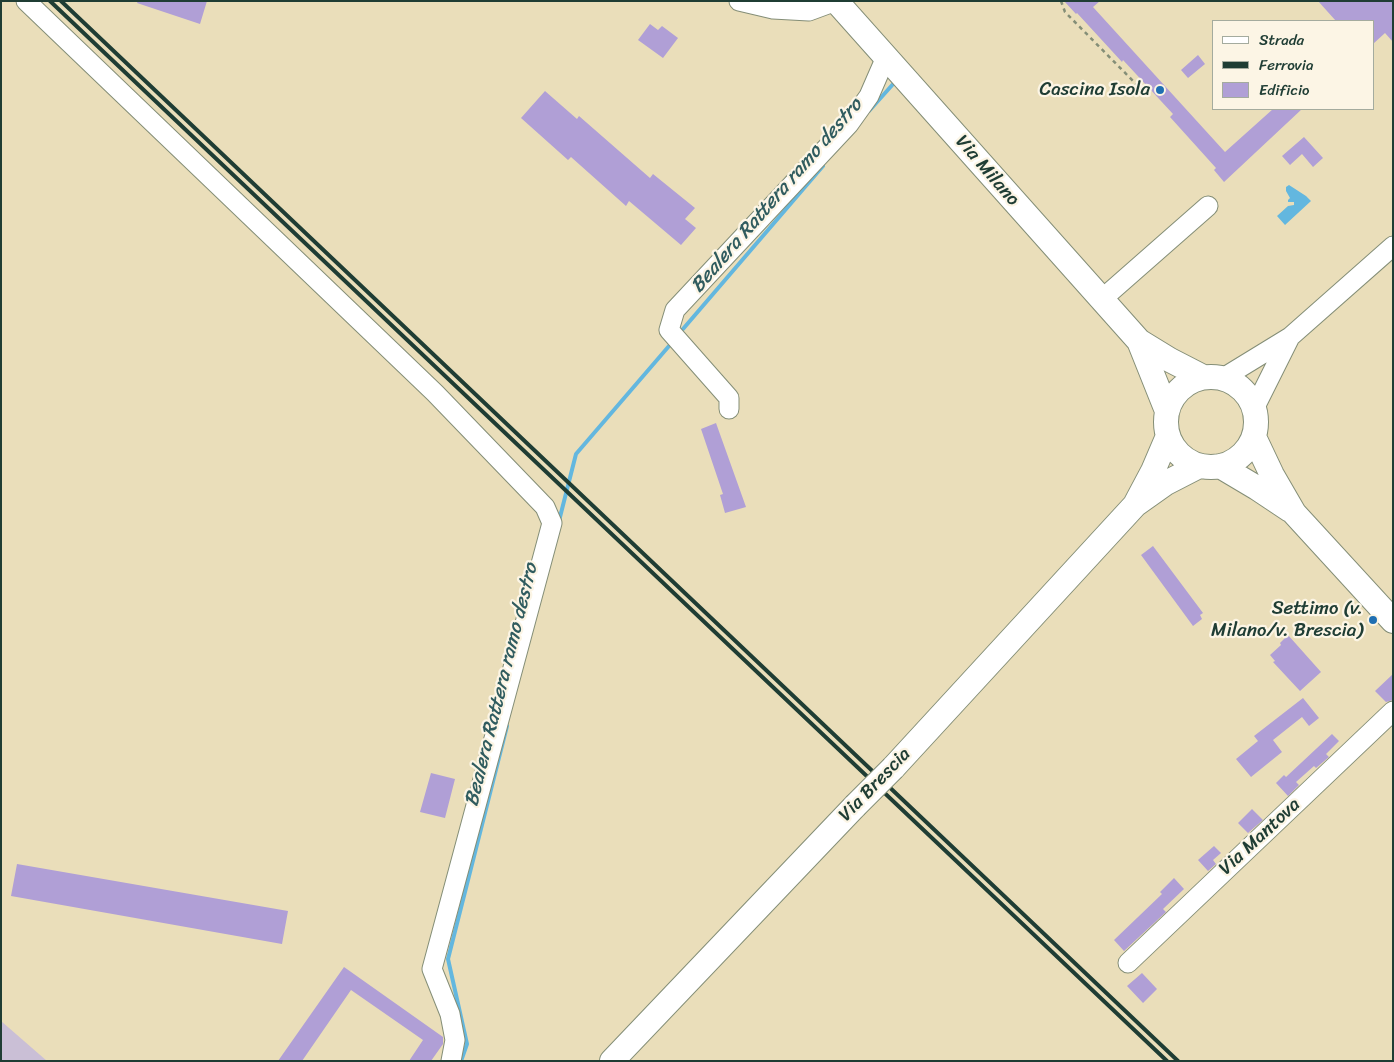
<!DOCTYPE html>
<html>
<head>
<meta charset="utf-8">
<style>
	body { margin:0 }
	#map { position:relative; width:1394px; height:1062px; overflow:hidden; background:#eadeba; font-family:Sriracha,sans-serif }
	canvas { display:block }
	.frame { position:absolute; inset:0; border:2px solid #1f3d34; pointer-events:none }
	.legend { position:absolute; left:1212px; top:20px; width:162px; height:90px; box-sizing:border-box; background:#fcf5e5; border:1px solid #a4ab9e; margin:0; padding:6px 9px; list-style:none; font-size:15px; color:#1f3d34 }
	.legend li { display:flex; align-items:center; gap:10px; height:25px }
	.legend b { width:25px; border:1px solid #a4ab9e }
</style>
</head>
<body>
<div id="map">
<canvas width="1394" height="1062"></canvas>
<div class="frame"></div>
<ul class="legend">
<li><b style="height:6px;background:#fff"></b>Strada</li>
<li><b style="height:6px;background:#1f3d34"></b>Ferrovia</li>
<li><b style="height:14px;background:#b09fd6"></b>Edificio</li>
</ul>
</div>
<script>
const ctx = document.querySelector('canvas').getContext('2d');
ctx.lineJoin = 'round';
function paint(path, color) {
  ctx.fillStyle = color;
  ctx.fill(path, 'evenodd');
}
function poly(rows) {
  const path = new Path2D();
  for (const r of rows) {
    if (r.length === 3) {
      path.moveTo(r[0] + r[2], r[1]);
      path.arc(r[0], r[1], r[2], 0, 2 * Math.PI);
      continue;
    }
    path.moveTo(r[0], r[1]);
    for (let i = 2; i < r.length; i += 2) path.lineTo(r[i], r[i + 1]);
  }
  return path;
}
function strokePath(path, color, width, dash) {
  ctx.strokeStyle = color;
  ctx.lineWidth = width;
  ctx.lineCap = dash ? 'butt' : 'round';
  ctx.setLineDash(dash || []);
  ctx.stroke(path);
}
function write(font, color, halo, rows, align = 'center') {
  ctx.font = font + ' Sriracha,sans-serif';
  ctx.lineWidth = 4.5;
  ctx.setLineDash([]);
  ctx.textBaseline = 'middle';
  ctx.strokeStyle = halo;
  ctx.fillStyle = color;
  for (const [text, x, y, turn = 0] of rows) {
    ctx.save();
    ctx.translate(x, y);
    ctx.rotate((+turn || 0) * Math.PI / 180);
    ctx.textAlign = isNaN(turn) ? turn : align;
    if (halo) ctx.strokeText(text, 0, 0);
    ctx.fillText(text, 0, 0);
    ctx.restore();
  }
}
paint(poly([
	[1,1021,47,1061,1,1061]
]), '#cabfd6');
paint(poly([
	[1289,185,1306,196,1311,201,1285,225,1277,216,1288,206,1294,205,1294,202,1288,202,1288,200,1290,198,1286,191,1286,187]
]), '#63b7df');
strokePath(poly([
	[869,111,894,83],
	[683,329,823,166],
	[559,521,576,454,669,346],
	[461,1061,467,1044,448,959,507,726]
]), '#63b7df', 4);
paint(poly([
	[138,1,207,1,200,24,137,3],
	[1064,1,1100,1,1093,7,1225,152,1273,109,1302,109,1224,182,1214,170,1216,168,1170,117,1173,114,1123,60,1122,62,1077,13,1076,14],
	[1318,1,1393,1,1393,42,1385,33,1373,44,1373,21,1336,21],
	[650,24,658,30,662,26,678,38,663,58,638,40],
	[1198,55,1205,64,1188,78,1181,70],
	[545,91,577,119,579,116,650,178,653,174,695,208,685,219,696,228,681,245,629,201,626,206,571,157,568,160,521,118],
	[1304,137,1323,158,1313,167,1302,154,1290,165,1282,156],
	[716,423,746,507,725,513,720,495,723,494,701,429],
	[1153,546,1203,613,1200,615,1202,619,1193,626,1141,555],
	[1288,635,1321,672,1300,691,1273,662,1275,661,1270,655,1281,645,1280,643],
	[1393,674,1393,700,1386,702,1375,691],
	[1303,698,1319,718,1309,726,1302,717,1273,740,1282,752,1251,777,1236,759,1258,741,1254,736],
	[1332,734,1339,741,1326,754,1329,757,1316,768,1314,766,1296,782,1299,785,1288,796,1276,783,1284,775,1286,777],
	[431,773,455,779,445,818,420,812],
	[1252,809,1263,820,1248,833,1238,823],
	[1214,846,1221,853,1213,860,1216,864,1208,871,1198,860],
	[17,864,288,911,282,944,11,896],
	[1174,878,1184,889,1163,909,1166,912,1124,951,1114,940,1162,894,1160,892],
	[344,967,443,1037,443,1044,431,1061,409,1061,423,1040,351,990,302,1061,278,1061],
	[1142,973,1157,989,1143,1003,1127,986]
]), '#b09fd6');
const minor = poly([
	[26,1,435,393,545,507,552,523,432,969,450,1014,455,1040,451,1061],
	[739,1,773,9,809,11,836,1],
	[1101,300,1208,206],
	[1223,378,1290,337,1393,246],
	[729,409,729,398,669,330,675,310,849,124,869,96,886,57],
	[1254,409,1290,337],
	[1128,963,1393,711]
]);
const major = poly([
	[836,1,1139,341,1170,360,1203,377],
	[1139,341,1167,411],
	[1211,422,45],
	[1254,437,1272,475,1294,513,1393,621],
	[1220,466,1257,488,1290,510],
	[1136,503,1153,471,1168,436],
	[893,768,1135,505,1166,483,1199,466],
	[612,1061,855,806]
]);
strokePath(minor, '#848e77', 21);
strokePath(major, '#848e77', 26);
strokePath(poly([
	[1061,1,1065,12,1142,90]
]), '#848e77', 2.5, [4, 4]);
strokePath(minor, '#fff', 19);
strokePath(major, '#fff', 24);
strokePath(poly([
	[50,1,1167,1061],
	[61,1,1178,1061]
]), '#1f3d34', 4);
const majorBridge = poly([
	[855,806,893,768]
]);
strokePath(majorBridge, '#848e77', 26, []);
strokePath(majorBridge, '#fff', 24);
for (const [x, y, r, color] of [
	[1160,90,5,"#1f6fb2"],
	[1373,620,5,"#1f6fb2"]
]) {
  const dot = new Path2D();
  dot.arc(x, y, r, 0, 2 * Math.PI);
  ctx.fillStyle = color;
  ctx.fill(dot);
  strokePath(dot, '#fcf5e5', 2);
}
write('19px', '#1f3d34', '#fcf5e5', [
	["Cascina Isola",1150,90],
	["Settimo (v.",1363,609],
	["Milano/v. Brescia)",1363,631]
], 'right');
write('19px', '#1f3d34', '#fcf5e5', [
	["Via Milano",987,171,49],
	["Via Brescia",875,785,-46],
	["Via Mantova",1260,837,-43]
]);
write('italic 20px', '#305c5f', '#fcf5e5', [
	["Bealera Rattera ramo destro",777,196,-49],
	["Bealera Rattera ramo destro",502,685,-76]
]);
</script>
</body>
</html>
